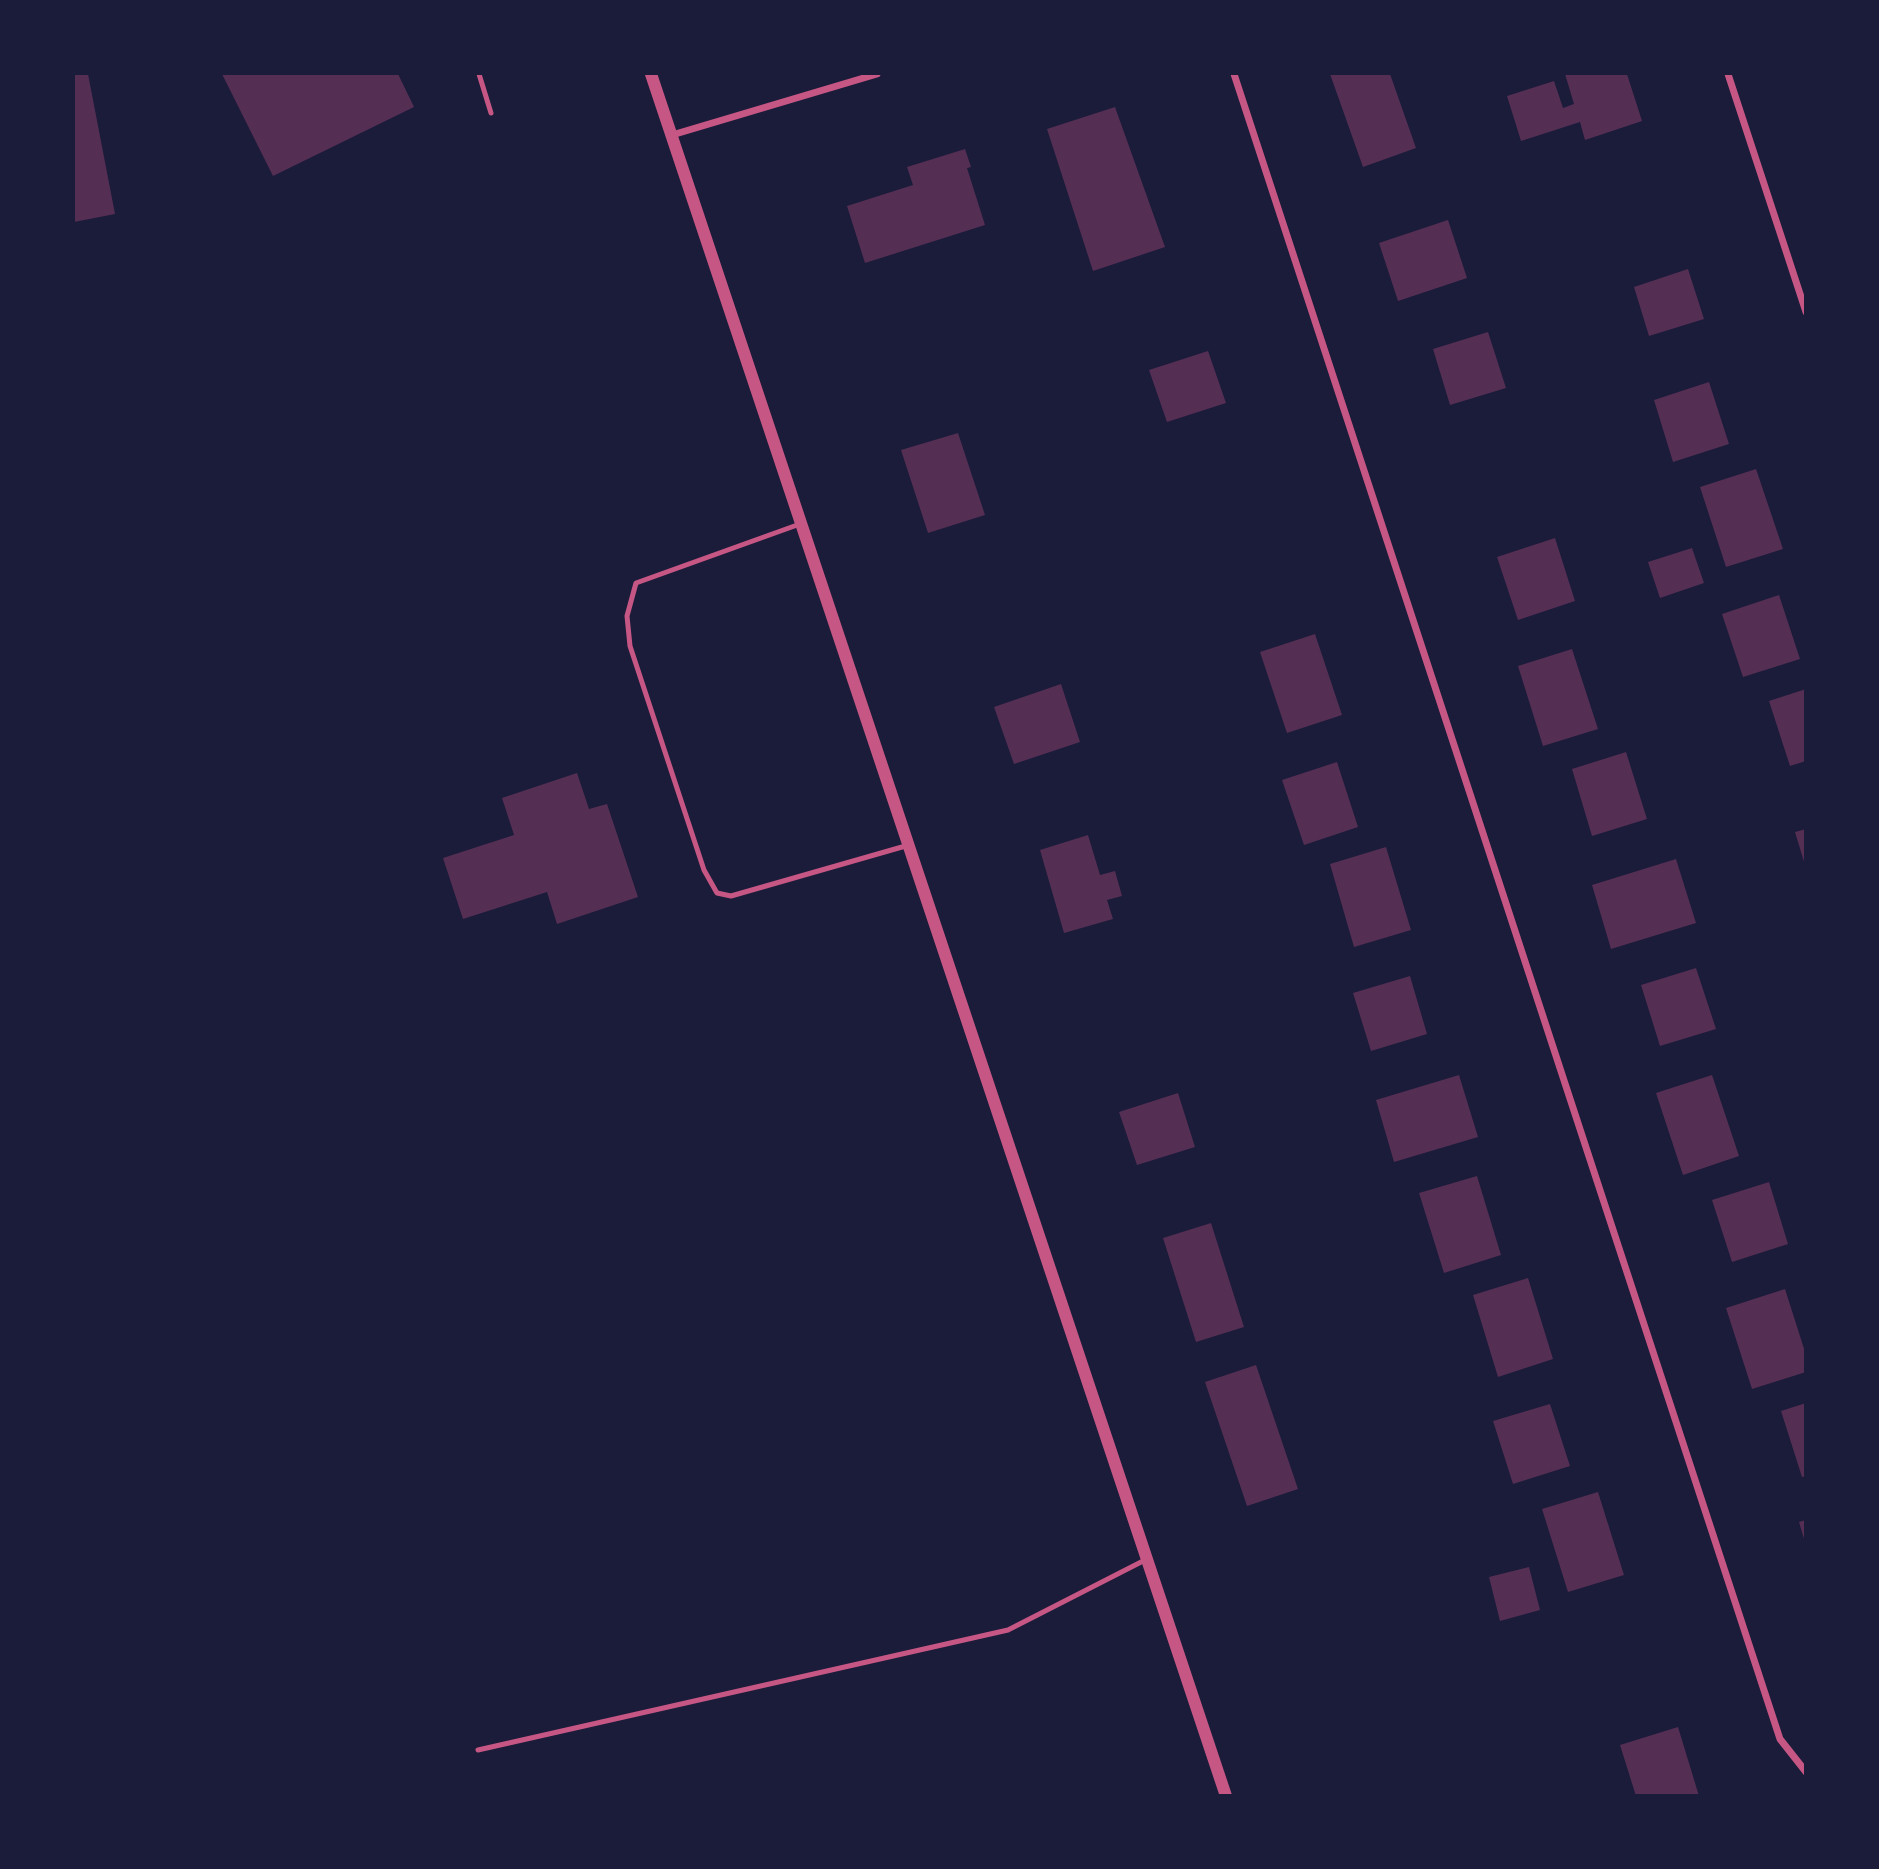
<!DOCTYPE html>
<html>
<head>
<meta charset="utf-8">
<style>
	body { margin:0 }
	#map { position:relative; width:1879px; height:1869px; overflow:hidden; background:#1b1b3a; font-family:Commissioner,sans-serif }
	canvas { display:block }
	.frame { position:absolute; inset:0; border:75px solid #1b1b3a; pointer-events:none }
</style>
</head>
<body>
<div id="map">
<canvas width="1879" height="1869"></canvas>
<div class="frame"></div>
</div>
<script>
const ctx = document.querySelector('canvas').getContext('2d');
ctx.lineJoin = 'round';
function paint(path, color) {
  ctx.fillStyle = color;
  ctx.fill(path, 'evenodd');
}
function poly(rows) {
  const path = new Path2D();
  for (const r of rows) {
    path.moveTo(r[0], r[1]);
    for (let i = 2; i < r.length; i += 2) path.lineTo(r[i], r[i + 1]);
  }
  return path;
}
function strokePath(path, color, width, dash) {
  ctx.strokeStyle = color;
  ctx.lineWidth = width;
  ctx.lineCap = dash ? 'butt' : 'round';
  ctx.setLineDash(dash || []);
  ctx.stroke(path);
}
paint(poly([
	[74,74,88,74,115,214,74,222],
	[222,74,398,74,414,107,273,176],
	[1330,74,1390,74,1416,148,1363,167],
	[1565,74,1627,74,1642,121,1585,140,1580,122,1521,141,1507,96,1554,81,1563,108,1574,104],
	[1115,107,1165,247,1093,271,1047,129],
	[965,149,971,167,967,168,985,225,865,263,847,206,913,185,907,167],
	[1448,220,1467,278,1398,301,1379,243],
	[1688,269,1704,319,1649,336,1634,287],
	[1488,332,1506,388,1450,405,1433,349],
	[1208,351,1226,403,1167,422,1149,370],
	[1709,382,1729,444,1673,462,1654,400],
	[958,433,985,515,928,533,901,450],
	[1756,469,1783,549,1726,567,1700,487],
	[1555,538,1575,601,1518,620,1497,557],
	[1692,548,1704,583,1660,598,1648,562],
	[1779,595,1800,659,1743,677,1722,614],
	[1315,634,1342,715,1287,733,1260,652],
	[1572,649,1598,729,1543,746,1518,666],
	[1061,684,1080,742,1014,764,994,707],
	[1806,689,1806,761,1790,766,1769,701],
	[1626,752,1647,819,1592,836,1572,769],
	[1337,762,1358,827,1304,845,1282,780],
	[577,773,589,809,607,804,638,897,557,924,547,892,463,919,443,858,514,835,502,798],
	[1806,829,1806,865,1805,865,1795,832],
	[1088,835,1100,875,1115,871,1122,896,1107,900,1113,919,1064,933,1040,850],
	[1386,847,1411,930,1354,947,1330,864],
	[1676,859,1696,923,1611,949,1592,885],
	[1696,968,1716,1029,1660,1046,1641,985],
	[1410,976,1427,1034,1371,1051,1353,993],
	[1459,1075,1478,1137,1394,1162,1376,1100],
	[1712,1075,1739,1156,1683,1175,1656,1093],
	[1178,1093,1195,1147,1137,1165,1119,1112],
	[1477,1176,1501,1255,1444,1273,1419,1193],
	[1769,1182,1788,1244,1732,1262,1712,1200],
	[1211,1223,1244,1327,1196,1342,1163,1238],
	[1528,1278,1553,1359,1498,1377,1473,1295],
	[1785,1289,1806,1355,1806,1372,1752,1389,1726,1308],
	[1256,1365,1298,1489,1247,1506,1205,1382],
	[1806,1403,1806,1476,1802,1477,1781,1411],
	[1550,1404,1570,1466,1513,1484,1493,1421],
	[1598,1492,1624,1575,1568,1592,1542,1509],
	[1806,1520,1806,1542,1805,1542,1799,1522],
	[1529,1567,1540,1610,1500,1621,1489,1577],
	[1678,1727,1699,1796,1636,1796,1620,1745]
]), '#542f53');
strokePath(poly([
	[479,74,491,113],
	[800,524,636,583,627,616,630,646,704,870,717,893,731,896,909,845],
	[478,1750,1008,1630,1147,1559]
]), '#c65784', 5);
strokePath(poly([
	[1234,74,1780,1739,1806,1772],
	[1728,74,1806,312],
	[672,135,877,74]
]), '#c65784', 7);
strokePath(poly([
	[651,74,1226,1796]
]), '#c65784', 12);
</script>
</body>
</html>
